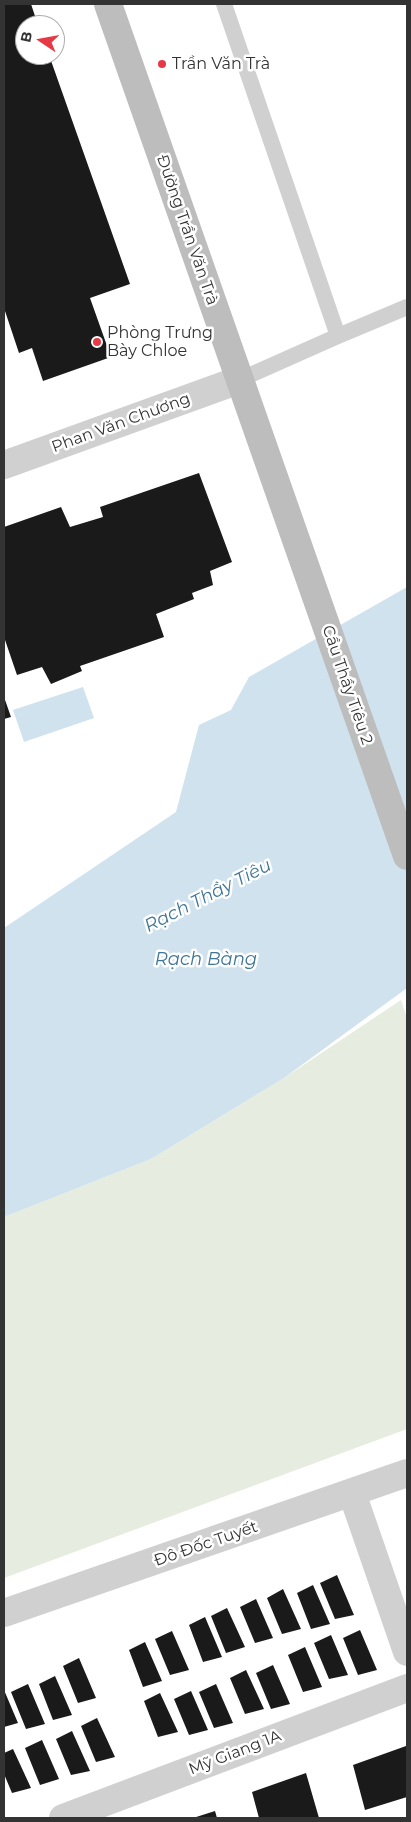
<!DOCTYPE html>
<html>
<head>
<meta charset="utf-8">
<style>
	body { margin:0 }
	#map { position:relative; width:411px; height:1822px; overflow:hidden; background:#fff; font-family:Montserrat,sans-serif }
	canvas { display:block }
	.frame { position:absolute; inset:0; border:5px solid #333; pointer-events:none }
	.north { position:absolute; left:15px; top:15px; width:50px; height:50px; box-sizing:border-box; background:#fff; border:1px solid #adadad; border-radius:50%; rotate:282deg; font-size:14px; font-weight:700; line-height:20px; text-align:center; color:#333 }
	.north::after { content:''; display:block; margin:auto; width:18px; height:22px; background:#e63946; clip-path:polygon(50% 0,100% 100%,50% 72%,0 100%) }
</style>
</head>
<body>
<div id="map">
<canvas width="411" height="1822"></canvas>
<div class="frame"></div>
<div class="north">B</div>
</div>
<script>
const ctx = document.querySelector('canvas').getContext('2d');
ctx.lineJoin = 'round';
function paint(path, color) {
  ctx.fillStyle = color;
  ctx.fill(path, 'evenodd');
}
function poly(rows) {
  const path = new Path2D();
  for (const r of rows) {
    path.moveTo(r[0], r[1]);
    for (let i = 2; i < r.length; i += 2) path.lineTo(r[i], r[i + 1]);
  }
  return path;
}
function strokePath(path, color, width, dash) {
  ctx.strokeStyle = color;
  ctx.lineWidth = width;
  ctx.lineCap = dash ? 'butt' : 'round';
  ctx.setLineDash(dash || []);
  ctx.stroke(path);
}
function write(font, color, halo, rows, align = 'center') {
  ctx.font = font + ' Montserrat,sans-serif';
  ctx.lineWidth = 5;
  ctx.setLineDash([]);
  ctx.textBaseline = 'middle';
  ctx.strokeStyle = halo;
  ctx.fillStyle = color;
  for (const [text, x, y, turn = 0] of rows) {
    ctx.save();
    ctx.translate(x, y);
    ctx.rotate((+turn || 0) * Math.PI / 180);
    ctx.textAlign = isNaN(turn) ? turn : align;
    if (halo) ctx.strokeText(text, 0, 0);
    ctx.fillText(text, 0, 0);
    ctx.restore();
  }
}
paint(poly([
	[401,1000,407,1018,407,1429,4,1578,4,1217,151,1159,284,1078]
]), '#e6ecdf');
paint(poly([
	[407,587,407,988,284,1078,151,1159,4,1217,4,928,176,812,199,725,231,710,249,677],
	[83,687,94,718,24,742,13,710]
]), '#cfe2ee');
paint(poly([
	[4,4,31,4,38,25,25,25,25,55,49,55,130,284,90,298,111,357,43,381,32,348,19,353,4,308],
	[199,473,232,562,210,571,213,585,192,593,194,599,156,614,164,637,80,666,82,671,51,684,42,667,17,675,4,637,4,527,61,507,70,527,103,517,100,507],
	[4,697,11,717,4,719],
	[337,1575,354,1615,335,1619,320,1583],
	[313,1585,330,1624,311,1629,297,1593],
	[283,1589,301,1629,282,1634,267,1598],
	[256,1599,273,1638,255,1643,240,1607],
	[227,1608,245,1647,226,1653,211,1616],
	[205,1617,222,1657,203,1662,189,1625],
	[360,1630,377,1670,358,1675,343,1638],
	[172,1631,189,1670,170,1675,155,1639],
	[331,1635,348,1675,329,1679,314,1643],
	[145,1642,162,1681,143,1687,129,1650],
	[305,1647,322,1687,303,1692,288,1655],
	[79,1658,96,1698,78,1703,63,1666],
	[273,1665,290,1704,271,1709,256,1673],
	[246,1670,264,1709,245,1714,230,1678],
	[55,1676,72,1715,53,1720,39,1684],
	[28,1684,45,1724,26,1729,11,1692],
	[216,1684,233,1723,214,1728,199,1692],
	[4,1690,18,1723,4,1727],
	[191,1691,208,1730,189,1735,174,1699],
	[160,1693,178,1732,158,1737,144,1701],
	[97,1718,115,1757,96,1762,81,1726],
	[72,1731,90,1771,71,1775,56,1739],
	[42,1740,59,1779,40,1785,25,1748],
	[406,1746,407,1797,365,1810,353,1765],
	[13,1749,31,1788,12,1793,4,1774,4,1753],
	[306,1773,319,1818,259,1818,252,1792],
	[215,1811,217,1818,193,1818]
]), '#1a1a1a');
strokePath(poly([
	[224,4,338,336],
	[239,380,338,336,407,307]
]), '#d0d0d0', 16);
strokePath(poly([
	[4,465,239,380],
	[352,1493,407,1652],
	[4,1613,407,1473],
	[63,1818,407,1688]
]), '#d0d0d0', 28);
strokePath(poly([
	[108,4,407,856]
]), '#bdbdbd', 28);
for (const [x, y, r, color] of [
	[162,64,5,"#e63946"],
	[97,342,5,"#e63946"]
]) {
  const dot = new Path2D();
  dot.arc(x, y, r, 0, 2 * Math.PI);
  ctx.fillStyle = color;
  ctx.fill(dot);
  strokePath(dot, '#fff', 2);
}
write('16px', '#333', '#fff', [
	["Trần Văn Trà",172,64],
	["Phòng Trưng",107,333],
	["Bày Chloe",107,351]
], 'left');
write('16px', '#333', '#fff', [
	["Đường Trần Văn Trà",187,230,71],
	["Phan Văn Chương",121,423,-20],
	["Cầu Thầy Tiêu 2",347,685,71],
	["Đô Đốc Tuyết",206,1544,-19],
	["Mỹ Giang 1A",235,1753,-21]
]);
write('italic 18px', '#3f7597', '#fff', [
	["Rạch Thầy Tiêu",208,896,-27],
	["Rạch Bàng",206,960]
]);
</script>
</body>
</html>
